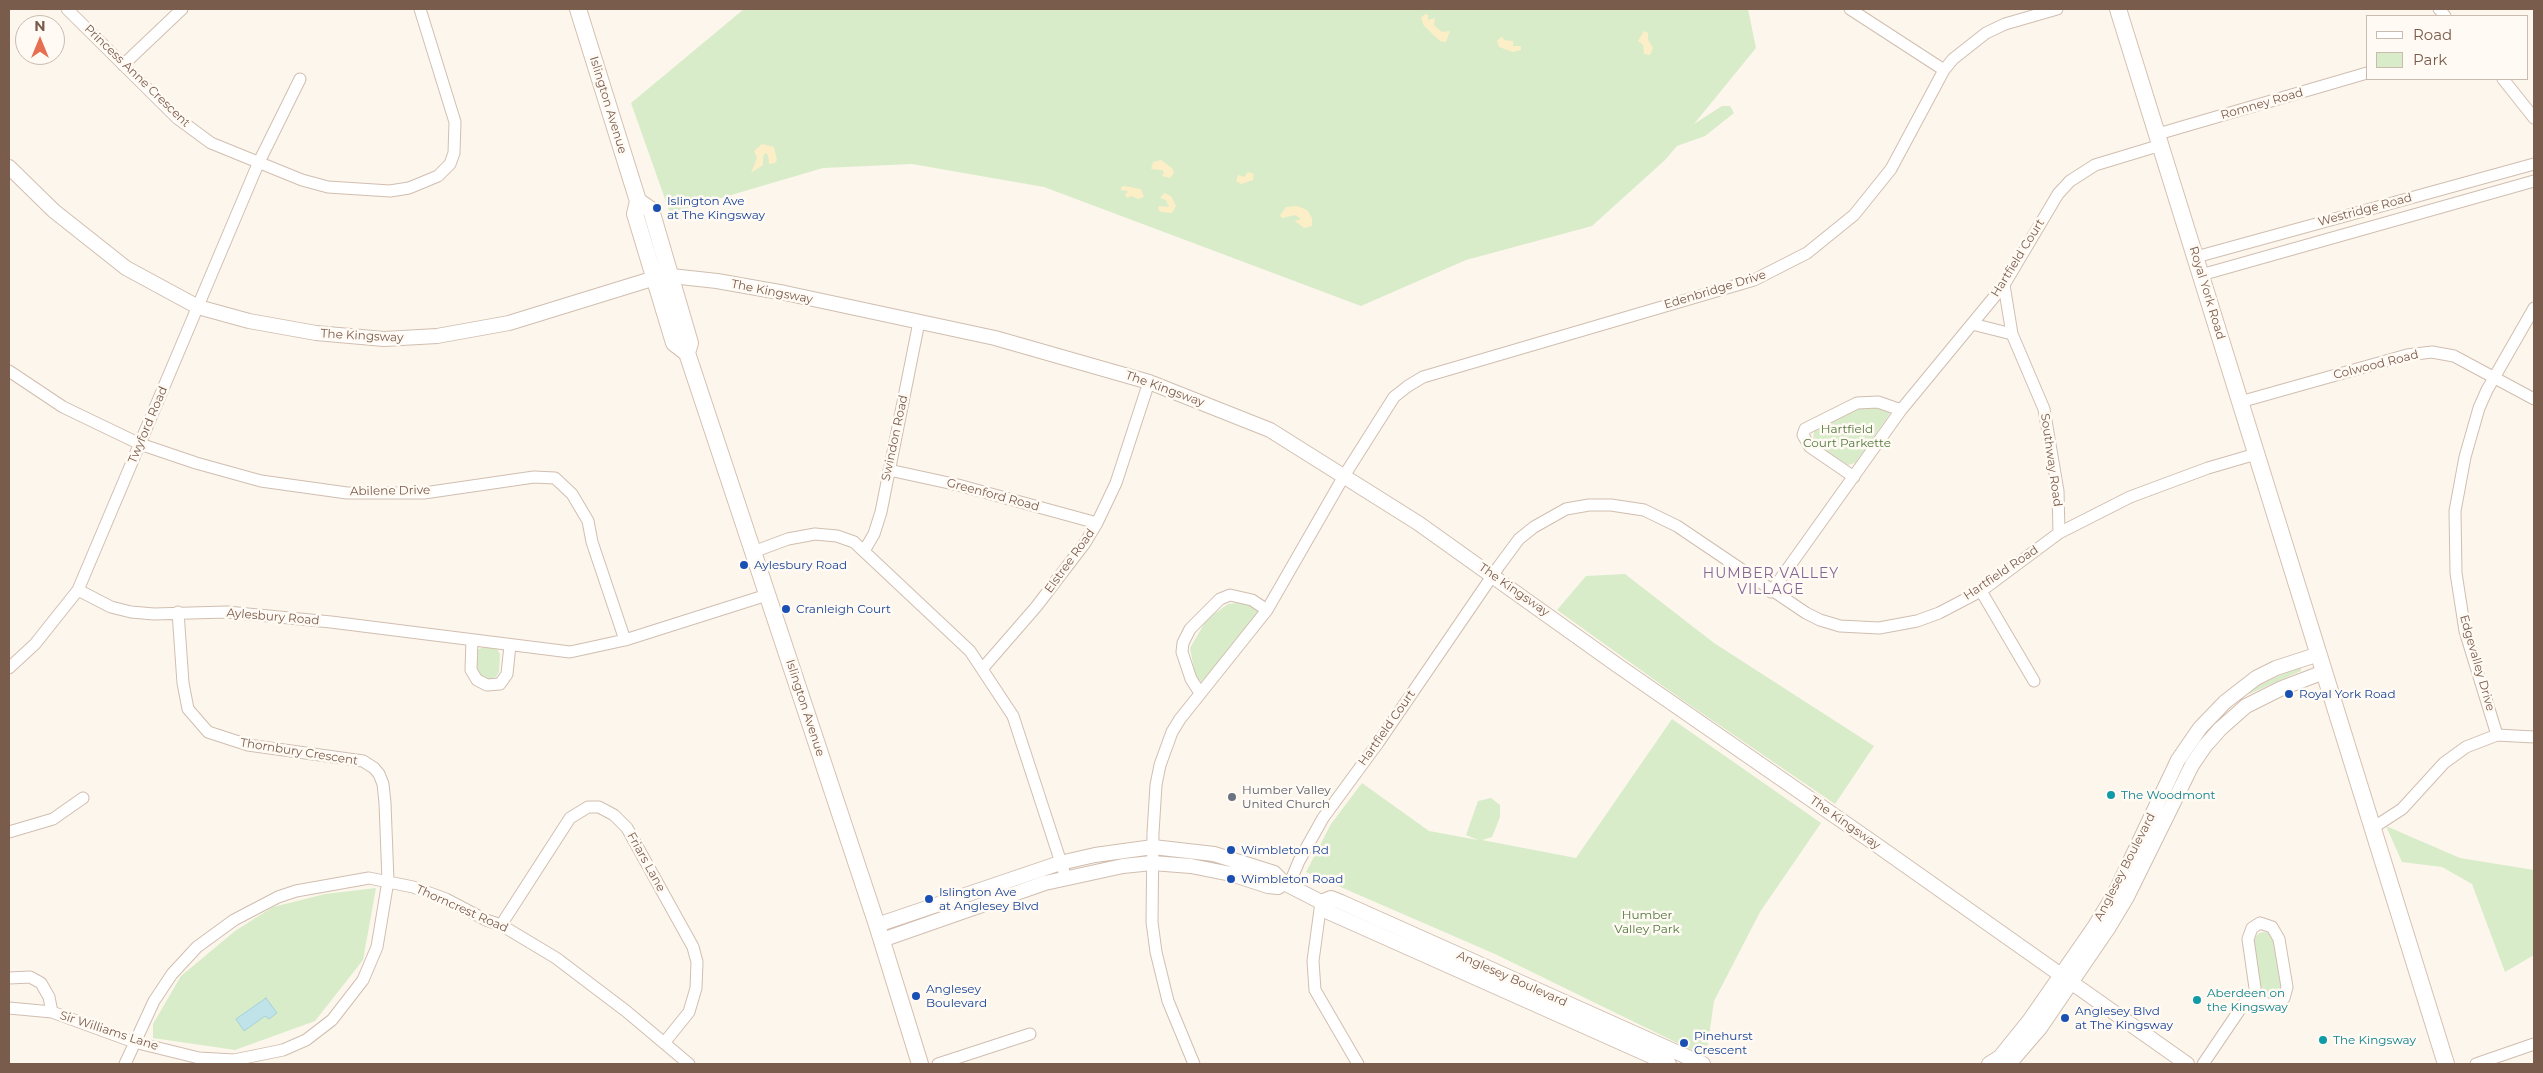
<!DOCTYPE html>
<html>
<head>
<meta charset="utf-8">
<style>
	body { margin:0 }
	#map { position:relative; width:2543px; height:1073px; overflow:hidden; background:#fdf6ec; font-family:Montserrat,sans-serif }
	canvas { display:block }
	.frame { position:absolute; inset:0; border:10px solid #7a5c4d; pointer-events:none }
	.legend { position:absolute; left:2366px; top:15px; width:162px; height:65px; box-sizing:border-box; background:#fffaf3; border:1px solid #cabbb1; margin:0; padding:6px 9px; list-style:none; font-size:15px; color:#7a5c4d }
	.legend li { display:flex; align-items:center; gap:10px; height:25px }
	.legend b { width:25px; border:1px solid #cabbb1 }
	.north { position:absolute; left:15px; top:15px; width:50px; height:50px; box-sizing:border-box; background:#fffaf3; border:1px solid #cabbb1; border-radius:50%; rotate:0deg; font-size:14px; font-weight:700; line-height:20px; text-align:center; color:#7a5c4d }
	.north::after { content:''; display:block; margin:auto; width:18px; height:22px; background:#e76f51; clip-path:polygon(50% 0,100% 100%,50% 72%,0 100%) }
</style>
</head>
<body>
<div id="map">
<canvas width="2543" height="1073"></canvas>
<div class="frame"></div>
<ul class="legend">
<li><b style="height:6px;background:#fff"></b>Road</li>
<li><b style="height:14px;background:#d8ecc9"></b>Park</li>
</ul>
<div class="north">N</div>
</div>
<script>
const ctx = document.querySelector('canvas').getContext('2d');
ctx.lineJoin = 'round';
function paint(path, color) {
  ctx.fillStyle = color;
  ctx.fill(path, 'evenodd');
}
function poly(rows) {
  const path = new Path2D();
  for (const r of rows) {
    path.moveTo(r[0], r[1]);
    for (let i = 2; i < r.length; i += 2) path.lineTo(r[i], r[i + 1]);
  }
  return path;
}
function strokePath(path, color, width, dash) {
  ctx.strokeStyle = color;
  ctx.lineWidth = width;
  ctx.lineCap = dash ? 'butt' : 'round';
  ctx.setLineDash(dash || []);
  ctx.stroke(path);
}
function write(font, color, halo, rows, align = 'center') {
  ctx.font = font + ' Montserrat,sans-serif';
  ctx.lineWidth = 5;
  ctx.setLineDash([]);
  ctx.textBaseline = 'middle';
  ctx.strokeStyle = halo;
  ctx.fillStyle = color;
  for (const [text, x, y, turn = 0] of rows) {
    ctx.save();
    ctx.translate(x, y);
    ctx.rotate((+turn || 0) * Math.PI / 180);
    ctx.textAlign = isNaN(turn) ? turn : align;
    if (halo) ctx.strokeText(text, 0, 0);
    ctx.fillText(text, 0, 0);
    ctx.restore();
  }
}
paint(poly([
	[744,9,1748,9,1756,48,1694,124,1722,106,1730,106,1734,113,1705,136,1677,146,1665,160,1592,226,1466,260,1361,306,1044,187,912,164,823,168,670,213,631,103],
	[1871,405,1890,410,1889,415,1855,463,1848,465,1822,448,1813,440,1814,431,1844,412],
	[1625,574,1714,643,1874,746,1835,804,1684,701,1557,610,1586,576],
	[1244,602,1255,606,1259,613,1257,617,1201,682,1195,674,1190,648,1207,619,1228,604],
	[486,646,497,649,500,654,499,672,496,677,485,681,474,668,477,650],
	[2298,667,2301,668,2301,671,2249,694,2248,692,2257,686],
	[1672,719,1821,823,1760,912,1714,1001,1706,1057,1495,954,1306,872,1331,824,1362,783,1429,831,1478,840,1466,835,1478,801,1491,798,1500,805,1500,817,1492,837,1482,840,1576,858],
	[2386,826,2460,858,2534,870,2534,955,2505,972,2472,884,2442,867,2402,862],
	[1054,871,1056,874,895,928,894,923],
	[376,888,363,960,315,1021,235,1050,153,1038,153,1024,181,976,235,931,273,907,325,894],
	[2264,932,2270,933,2273,938,2282,987,2280,994,2270,998,2265,997,2262,992,2252,941,2259,933]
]), '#d8ecc9');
paint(poly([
	[1425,14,1428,15,1428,20,1435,18,1434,25,1442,32,1450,31,1446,42,1440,41,1424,26,1421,18],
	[1644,31,1648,33,1648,40,1653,48,1650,55,1644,54,1643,45,1638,41],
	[1502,36,1504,40,1513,41,1513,46,1521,46,1521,50,1513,52,1499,47,1497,41],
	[762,144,774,147,777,160,775,163,769,164,768,155,765,153,763,157,763,165,751,173,757,158,754,151],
	[1161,160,1172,168,1174,173,1170,178,1162,176,1164,172,1162,170,1151,169,1153,162],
	[1248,172,1254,174,1253,180,1241,184,1236,181,1238,175,1244,177],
	[1124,186,1141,189,1144,197,1139,199,1131,196,1127,198,1125,195,1128,191,1121,190,1121,187],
	[1164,193,1171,196,1176,206,1172,213,1161,212,1158,209,1159,206,1169,207,1166,200,1160,198],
	[1286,207,1297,206,1307,210,1312,218,1312,226,1304,228,1295,221,1301,219,1295,215,1282,218,1280,215]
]), '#fcefc7');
const water = poly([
	[266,998,277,1013,269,1019,265,1016,244,1031,236,1019,266,998]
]);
paint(water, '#bfe3e8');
strokePath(water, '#a5d3da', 1);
const minor = poly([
	[67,9,177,118,211,143,302,180,328,187,390,191,409,188,438,176,450,164,454,153,455,122,420,9],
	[1850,9,1944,70],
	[2439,9,2445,16],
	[123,65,182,9],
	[2503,79,2534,118],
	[2158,134,2367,73],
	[2196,257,2534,164],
	[2201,275,2534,181],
	[2004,285,2012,334],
	[1972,324,2012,334,2044,409,2058,491,2059,533],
	[9,371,63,407,140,444,196,463,261,481,347,493,424,493,534,477,555,478,572,494,588,521,592,542,625,640],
	[2240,402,2407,355,2432,352,2454,356,2534,399],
	[889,470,958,485,1097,523],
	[1854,477,1810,447,1803,435,1805,429,1857,403,1878,402,1901,410],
	[864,551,874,534,881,512,919,322],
	[753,552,788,539,815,534,837,536,854,542,970,651,1013,716,1066,878],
	[78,590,111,607,131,612,154,614,227,612,331,622,570,652,625,640,767,595],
	[1981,591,2034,681],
	[1771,592,1901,410,2004,285,2058,194,2070,181,2095,165,2161,145],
	[472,640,471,670,477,680,487,685,500,684,507,674,510,645],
	[9,668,35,644,78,590,258,164,300,79],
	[983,668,1036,607,1085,543,1097,523,1116,483,1149,382],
	[1200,693,1191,679,1182,652,1183,643,1190,629,1220,599,1230,595,1252,600,1267,610],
	[2497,735,2465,631,2456,573,2455,511,2465,457,2479,408,2487,390,2534,308],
	[2371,829,2402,809,2444,763,2466,747,2497,735,2534,737],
	[9,832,53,819,83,798],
	[1289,885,1299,861,1323,818,1378,743,1499,566,1519,539,1534,527,1566,509,1589,505,1611,505,1644,510,1677,526,1806,613,1820,620,1840,626,1879,628,1917,621,1939,613,1981,591,2059,533,2130,497,2208,468,2256,454],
	[1321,902,1313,961,1315,990,1358,1064],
	[2260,923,2272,927,2279,939,2287,987,2284,998,2274,1004,2263,1004,2256,995,2248,939,2252,928,2260,923],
	[501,925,570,818,588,807,599,807,614,815,627,828,693,947,697,962,696,988,689,1012,664,1043],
	[9,978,30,977,41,983,49,997,52,1012],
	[9,1008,52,1012,134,1042,199,1058,234,1060,283,1050,306,1040,332,1020,363,980,377,947,388,881,385,803,383,784,379,774,374,768,363,761,248,745,208,732,188,709,183,683,178,612],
	[125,1064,154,1001,172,974,197,947,234,920,278,897,296,891,369,878,413,887,446,899,486,920,501,925,556,958,626,1011,689,1064],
	[938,1064,1030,1034],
	[1194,1064,1168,1001,1156,952,1152,922,1153,833,1156,785,1160,765,1172,732,1180,719,1267,610,1344,476,1394,397,1408,386,1423,377,1754,280,1807,253,1854,215,1891,169,1944,70,1953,59,1986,33,2005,24,2057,9],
	[2203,1064,2245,1002,2256,995],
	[2476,1064,2534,1044]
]);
const tertiary = poly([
	[9,167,54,211,126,268,198,307,249,321,316,333,384,339,437,336,509,323,655,278,671,276,717,281,785,293,995,338,1149,382,1270,430,1418,523,1617,665,1871,841,2187,1064],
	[1321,902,1331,898,1341,902,1703,1064],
	[877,925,1060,863,1095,855,1153,847,1214,854,1274,873,1284,883,1321,902,1326,911,1669,1064],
	[882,940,1045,883,1123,866,1152,863,1191,866,1231,874,1268,886,1278,887,1284,883],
	[1989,1064,2000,1057,2029,1021,2095,926,2114,895,2178,760,2200,728,2225,702,2256,678,2276,668,2319,654],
	[2009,1064,2040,1028,2109,927,2127,897,2192,765,2205,746,2220,729,2246,706,2282,688,2324,672]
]);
const secondary = poly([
	[578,9,638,201,635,214,674,343,687,353,877,925,920,1064],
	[2118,9,2446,1064],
	[638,201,651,210,690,343,687,353]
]);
strokePath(minor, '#d1beb0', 13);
strokePath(tertiary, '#d1beb0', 16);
strokePath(secondary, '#d6c0b0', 18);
strokePath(minor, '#fff', 11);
strokePath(tertiary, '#fff', 14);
strokePath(secondary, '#fff', 16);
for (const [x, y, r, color] of [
	[657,208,5,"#1a4fb4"],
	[744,565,5,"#1a4fb4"],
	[786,609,5,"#1a4fb4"],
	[2289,694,5,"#1a4fb4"],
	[2111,795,5,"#0f9aa8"],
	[1232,797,5,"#6b7280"],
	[1231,850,5,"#1a4fb4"],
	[1231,879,5,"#1a4fb4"],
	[929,899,5,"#1a4fb4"],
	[916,996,5,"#1a4fb4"],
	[2197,1000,5,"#0f9aa8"],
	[2065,1018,5,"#1a4fb4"],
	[2323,1040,5,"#0f9aa8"],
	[1684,1043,5,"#1a4fb4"]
]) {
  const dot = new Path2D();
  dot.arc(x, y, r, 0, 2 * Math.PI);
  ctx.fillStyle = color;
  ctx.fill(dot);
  strokePath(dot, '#fffaf3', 2);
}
write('12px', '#7a5c4d', '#fffaf3', [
	["Princess Anne Crescent",137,76,44],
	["Romney Road",2262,104,-16],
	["Islington Avenue",608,105,73],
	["Westridge Road",2365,210,-15],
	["Hartfield Court",2018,258,-58],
	["Edenbridge Drive",1715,290,-17],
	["The Kingsway",772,292,11],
	["Royal York Road",2207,293,73],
	["The Kingsway",362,336,3],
	["Colwood Road",2376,365,-14],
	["The Kingsway",1165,389,20],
	["Twyford Road",148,425,-67],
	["Swindon Road",895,438,-78],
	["Southway Road",2051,460,82],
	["Abilene Drive",390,491,-1],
	["Greenford Road",993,495,15],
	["Elstree Road",1070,561,-54],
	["Hartfield Road",2001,573,-34],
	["The Kingsway",1514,590,35],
	["Aylesbury Road",273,617,5],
	["Edgevalley Drive",2477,663,74],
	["Islington Avenue",805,708,72],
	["Hartfield Court",1387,728,-55],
	["Thornbury Crescent",299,752,9],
	["The Kingsway",1845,823,35],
	["Friars Lane",646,862,61],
	["Anglesey Boulevard",2125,867,-63],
	["Thorncrest Road",462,909,24],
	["Anglesey Boulevard",1512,979,24],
	["Sir Williams Lane",109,1031,18]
]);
write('12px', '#164399', '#fffaf3', [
	["Islington Ave",667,201],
	["at The Kingsway",667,215],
	["Aylesbury Road",754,565],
	["Cranleigh Court",796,609],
	["Royal York Road",2299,694],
	["Wimbleton Rd",1241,850],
	["Wimbleton Road",1241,879],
	["Islington Ave",939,892],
	["at Anglesey Blvd",939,906],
	["Anglesey",926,989],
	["Boulevard",926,1003],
	["Anglesey Blvd",2075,1011],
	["at The Kingsway",2075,1025],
	["Pinehurst",1694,1036],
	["Crescent",1694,1050]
], 'left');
write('12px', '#537a41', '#fffaf3', [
	["Hartfield",1847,429],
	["Court Parkette",1847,443],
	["Humber",1647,915],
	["Valley Park",1647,929]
]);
write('12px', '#5b616d', '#fffaf3', [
	["Humber Valley",1242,790],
	["United Church",1242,804]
], 'left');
write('12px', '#0d838f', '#fffaf3', [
	["The Woodmont",2121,795],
	["Aberdeen on",2207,993],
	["the Kingsway",2207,1007],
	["The Kingsway",2333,1040]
], 'left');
ctx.letterSpacing = '1px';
write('14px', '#846695', '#fffaf3', [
	["HUMBER VALLEY",1771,574],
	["VILLAGE",1771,590]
]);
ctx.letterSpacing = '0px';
</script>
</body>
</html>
